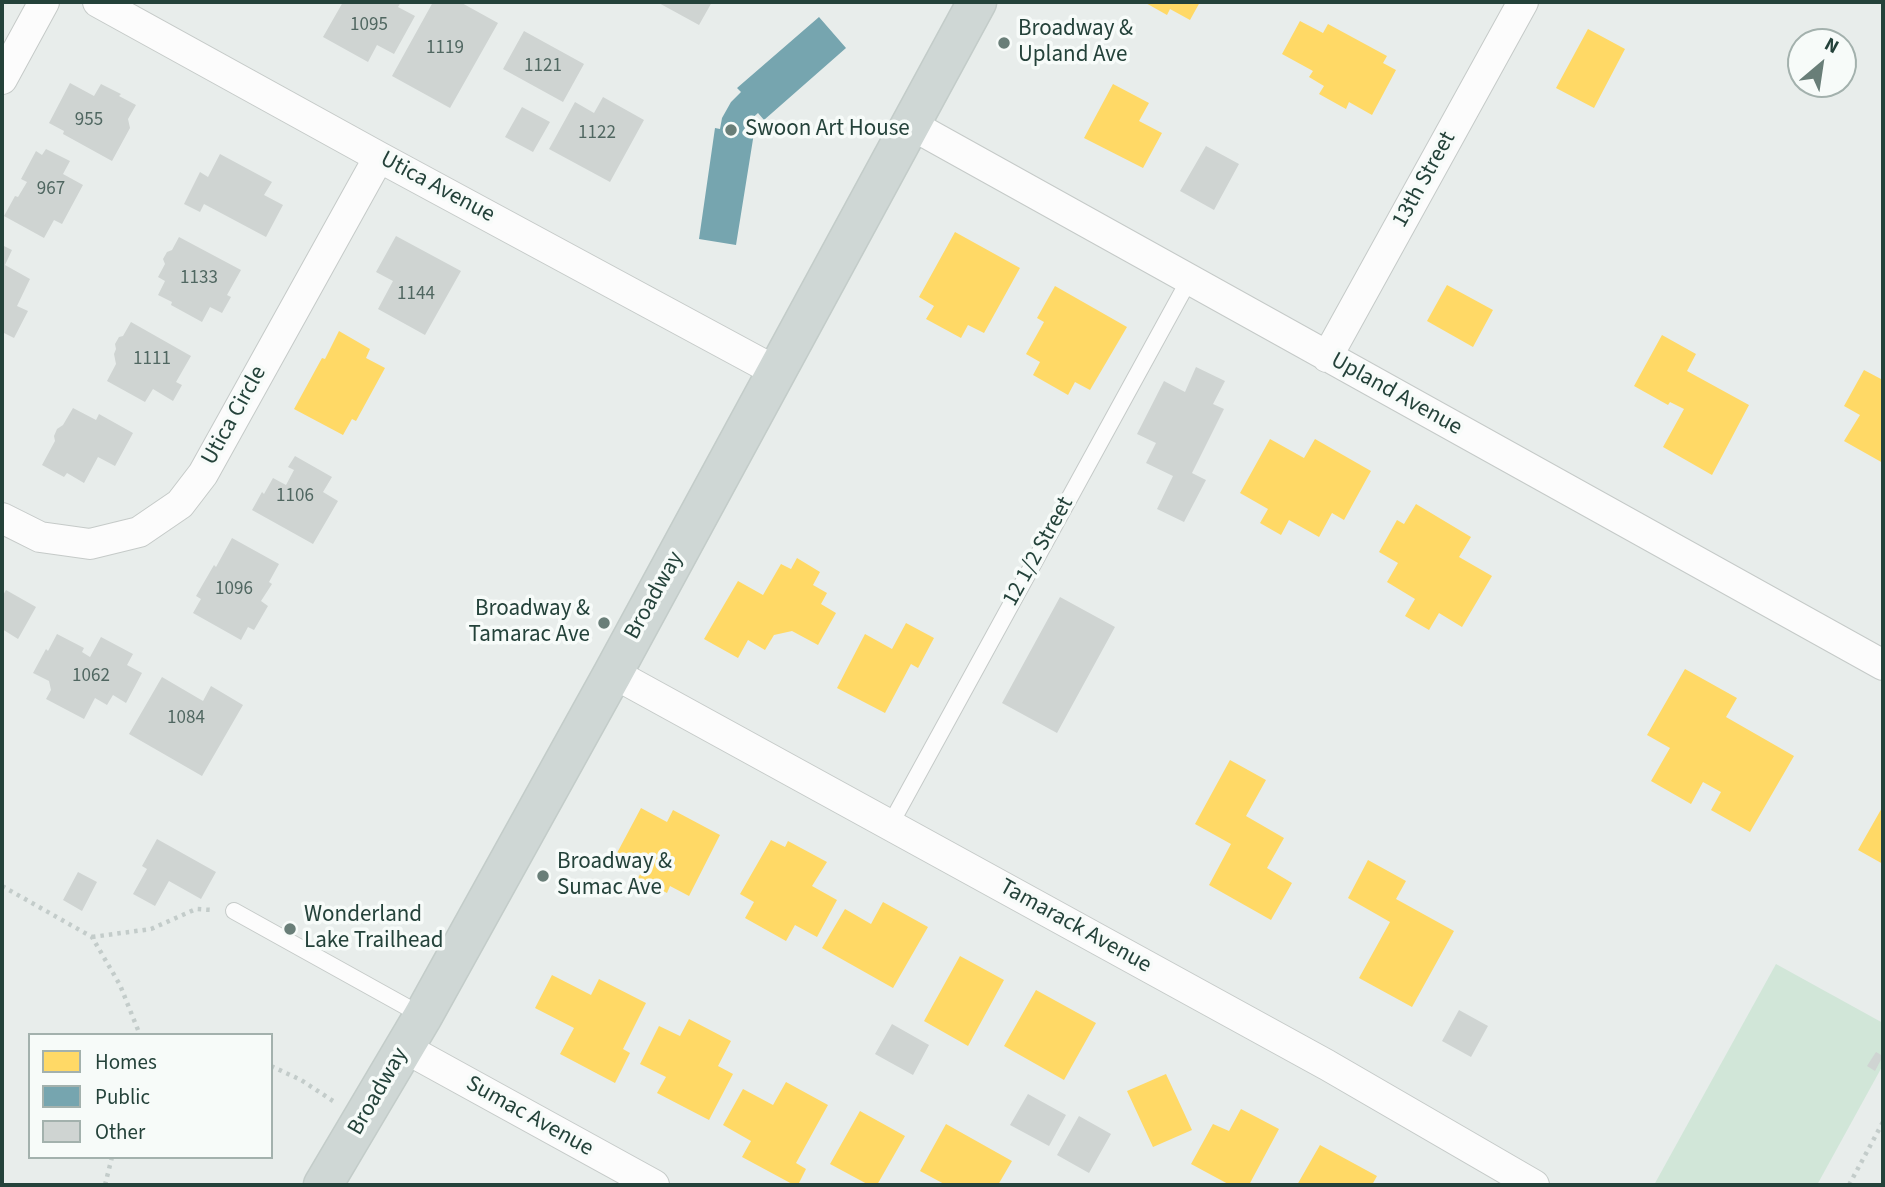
<!DOCTYPE html>
<html>
<head>
<meta charset="utf-8">
<style>
	body { margin:0 }
	#map { position:relative; width:1885px; height:1187px; overflow:hidden; background:#e8edeb; font-family:"Source Sans 3",sans-serif }
	canvas { display:block }
	.frame { position:absolute; inset:0; border:4px solid #24423a; pointer-events:none }
	.legend { position:absolute; left:28px; top:1033px; width:245px; height:126px; box-sizing:border-box; background:#f7fbf9; border:2px solid #a3b1ad; margin:0; padding:9px 12px; list-style:none; font-size:21px; color:#24423a }
	.legend li { display:flex; align-items:center; gap:14px; height:35px }
	.legend b { width:35px; border:2px solid #a3b1ad }
	.north { position:absolute; left:1787px; top:28px; width:70px; height:70px; box-sizing:border-box; background:#f7fbf9; border:2px solid #a3b1ad; border-radius:50%; rotate:29deg; font-size:19px; font-weight:700; line-height:28px; text-align:center; color:#24423a }
	.north::after { content:''; display:block; margin:auto; width:24px; height:32px; background:#697e78; clip-path:polygon(50% 0,100% 100%,50% 72%,0 100%) }
</style>
</head>
<body>
<div id="map">
<canvas width="1885" height="1187"></canvas>
<div class="frame"></div>
<ul class="legend">
<li><b style="height:19px;background:#ffd966"></b>Homes</li>
<li><b style="height:19px;background:#76a5af"></b>Public</li>
<li><b style="height:19px;background:#cfd4d2"></b>Other</li>
</ul>
<div class="north">N</div>
</div>
<script>
const ctx = document.querySelector('canvas').getContext('2d');
ctx.lineJoin = 'round';
function paint(path, color) {
  ctx.fillStyle = color;
  ctx.fill(path, 'evenodd');
}
function poly(rows) {
  const path = new Path2D();
  for (const r of rows) {
    path.moveTo(r[0], r[1]);
    for (let i = 2; i < r.length; i += 2) path.lineTo(r[i], r[i + 1]);
  }
  return path;
}
function strokePath(path, color, width, dash) {
  ctx.strokeStyle = color;
  ctx.lineWidth = width;
  ctx.lineCap = dash ? 'butt' : 'round';
  ctx.setLineDash(dash || []);
  ctx.stroke(path);
}
function write(font, color, halo, rows, align = 'center') {
  ctx.font = font + ' "Source Sans 3",sans-serif';
  ctx.lineWidth = 7;
  ctx.setLineDash([]);
  ctx.textBaseline = 'middle';
  ctx.strokeStyle = halo;
  ctx.fillStyle = color;
  for (const [text, x, y, turn = 0] of rows) {
    ctx.save();
    ctx.translate(x, y);
    ctx.rotate((+turn || 0) * Math.PI / 180);
    ctx.textAlign = isNaN(turn) ? turn : align;
    if (halo) ctx.strokeText(text, 0, 0);
    ctx.fillText(text, 0, 0);
    ctx.restore();
  }
}
paint(poly([
	[1776,964,1883,1023,1883,1065,1817,1185,1654,1185]
]), '#d1e6d8');
paint(poly([
	[1144,2,1200,2,1190,20,1170,9,1167,15],
	[1300,21,1323,33,1328,24,1387,56,1383,63,1396,70,1372,115,1349,102,1346,109,1319,94,1324,86,1309,77,1313,71,1282,54],
	[1588,29,1625,49,1594,108,1556,88],
	[1113,84,1149,103,1139,121,1162,133,1143,168,1084,138],
	[955,232,1020,268,984,333,968,325,961,338,926,319,934,306,919,297],
	[1447,285,1493,310,1473,347,1427,321],
	[1055,286,1127,327,1090,390,1075,382,1068,395,1033,375,1040,362,1026,354,1044,322,1037,318],
	[339,331,370,349,366,358,385,368,356,421,352,419,343,435,294,409,322,358,325,359],
	[1662,335,1696,354,1687,371,1749,405,1712,475,1663,447,1684,409,1670,402,1668,405,1634,386],
	[1864,370,1881,379,1883,375,1883,463,1844,441,1860,415,1844,406],
	[1270,439,1304,458,1315,439,1371,471,1344,520,1332,513,1319,537,1289,520,1281,535,1260,523,1268,509,1240,493],
	[1416,504,1471,537,1459,557,1492,576,1462,627,1439,613,1429,630,1405,616,1415,599,1387,582,1398,563,1379,552,1397,520,1404,524],
	[797,558,820,572,813,585,827,593,821,604,836,613,818,645,792,631,774,635,765,650,748,640,738,658,704,639,738,581,763,595,781,564,791,569],
	[906,623,934,638,918,668,911,664,885,713,837,688,865,634,892,649],
	[1685,669,1737,698,1726,717,1794,756,1750,832,1711,810,1721,792,1703,782,1691,804,1651,781,1670,748,1647,735],
	[1230,760,1266,780,1246,816,1284,838,1267,868,1292,883,1271,920,1209,885,1231,844,1195,824],
	[1883,806,1883,864,1858,850],
	[641,808,667,822,673,810,720,835,689,896,670,886,667,893,638,878,644,867,617,853],
	[771,840,785,847,788,841,827,862,812,886,837,900,817,937,795,925,786,941,745,918,754,902,740,894],
	[1368,860,1406,881,1396,899,1454,931,1412,1007,1359,978,1390,922,1348,898],
	[883,902,928,927,893,988,822,948,845,909,871,924],
	[960,956,1004,980,968,1046,924,1021],
	[552,975,591,995,599,979,646,1003,623,1049,630,1053,615,1083,560,1054,574,1028,535,1008],
	[1036,990,1096,1023,1064,1080,1004,1046],
	[689,1019,731,1041,718,1066,733,1074,709,1120,657,1093,666,1077,640,1064,659,1026,680,1036],
	[1166,1074,1192,1130,1153,1147,1127,1091],
	[786,1082,828,1105,796,1163,806,1169,798,1185,794,1185,742,1157,751,1141,723,1125,743,1089,773,1105],
	[1241,1109,1279,1129,1249,1185,1230,1185,1191,1164,1213,1124,1229,1131],
	[860,1111,905,1136,877,1185,869,1185,830,1164],
	[946,1124,1012,1161,998,1185,946,1185,920,1171],
	[1320,1145,1377,1176,1372,1185,1297,1185]
]), '#ffd966');
paint(poly([
	[819,17,846,48,764,120,758,113,748,122,746,128,747,131,754,133,736,245,699,239,715,128,720,129,722,118,731,102,741,92,737,88]
]), '#76a5af');
paint(poly([
	[343,2,401,2,398,7,415,16,394,54,377,45,368,62,323,37],
	[433,2,460,2,498,23,450,108,392,76],
	[657,2,712,2,699,25],
	[524,31,584,64,563,102,503,69],
	[70,83,94,96,101,84,121,94,119,96,136,105,128,119,130,128,112,161,63,134,64,131,49,123],
	[603,97,644,120,610,182,549,149,575,102,594,113],
	[522,107,550,122,533,152,505,137],
	[1206,146,1239,164,1214,210,1180,191],
	[46,149,70,161,63,174,83,185,62,224,54,220,44,238,4,216,15,196,18,197,27,182,21,179,36,151,42,155],
	[220,154,272,182,264,195,283,205,266,237,204,204,200,212,184,204,200,172,208,177],
	[396,236,461,271,425,335,378,309,393,281,376,272],
	[179,237,241,270,227,295,231,297,222,313,210,307,202,322,171,305,172,302,158,295,165,281,158,277,165,264,163,259,167,252,172,250],
	[2,245,12,250,5,265,30,279,17,306,28,311,14,338,2,332],
	[131,322,191,356,176,382,182,385,173,401,153,389,145,402,107,381,116,364,114,354,116,349,115,344,119,337,123,336],
	[1196,367,1225,381,1213,404,1224,409,1192,473,1206,480,1184,522,1157,509,1173,476,1146,463,1156,443,1137,434,1164,381,1185,392],
	[73,408,96,420,99,414,133,433,115,466,98,457,84,483,67,473,64,477,42,465,55,441,54,436,57,429,63,425],
	[295,456,332,477,323,492,338,501,313,544,252,510,262,492,264,494,273,478,286,485,294,470,288,467],
	[232,538,279,564,269,582,272,584,261,601,268,606,254,630,248,627,241,640,193,613,201,599,196,596,214,565,216,567],
	[6,590,36,607,18,639,2,629,2,597],
	[1060,597,1115,627,1057,733,1002,703],
	[57,634,84,648,82,652,90,657,101,637,133,654,127,665,142,673,126,703,113,695,107,705,95,698,84,719,46,699,51,690,49,681,33,673,46,649,48,651],
	[162,677,203,701,211,686,243,705,202,776,129,734],
	[157,839,216,872,201,899,169,881,155,906,133,894,147,869,142,866],
	[78,872,97,882,82,911,63,900],
	[1459,1010,1488,1026,1471,1057,1442,1041],
	[892,1024,929,1045,913,1075,875,1054],
	[1876,1052,1883,1056,1875,1071,1867,1066],
	[1028,1094,1066,1115,1049,1146,1010,1125],
	[1079,1116,1111,1134,1089,1173,1057,1155]
]), '#cfd4d2');
const lane = poly([
	[890,825,1189,280],
	[234,911,423,1016]
]);
const street = poly([
	[98,2,379,157,777,372],
	[2,79,44,2],
	[910,124,1883,665],
	[1327,357,1523,2],
	[2,518,40,537,90,544,139,532,180,504,203,474,379,157],
	[613,673,1327,1065,1534,1185],
	[405,1048,654,1185]
]);
const primary = poly([
	[323,1185,423,1016,613,673,977,2]
]);
strokePath(lane, '#c5cac8', 18);
strokePath(street, '#c5cac8', 32);
strokePath(primary, '#c3ccc9', 41);
strokePath(poly([
	[2,886,92,937,120,985,140,1035],
	[92,937,151,929,196,909,212,910],
	[271,1066,301,1080,333,1101],
	[105,1185,112,1157],
	[1849,1185,1883,1122]
]), '#c3ccca', 4.5, [3.5, 5]);
strokePath(lane, '#fcfcfc', 16);
strokePath(street, '#fcfcfc', 30);
strokePath(primary, '#cfd7d5', 38);
for (const [x, y, r, color] of [
	[1004,43,7,"#697e78"],
	[731,130,7,"#697e78"],
	[604,623,7,"#697e78"],
	[543,876,7,"#697e78"],
	[290,929,7,"#697e78"]
]) {
  const dot = new Path2D();
  dot.arc(x, y, r, 0, 2 * Math.PI);
  ctx.fillStyle = color;
  ctx.fill(dot);
  strokePath(dot, '#f7fbf9', 2.5);
}
write('19px', '#506761', null, [
	["1095",369,26],
	["1119",445,49],
	["1121",543,67],
	["955",89,121],
	["1122",597,134],
	["967",51,190],
	["1133",199,279],
	["1144",416,295],
	["1111",152,360],
	["1106",295,497],
	["1096",234,590],
	["1062",91,677],
	["1084",186,719]
]);
write('23px', '#24423a', '#f7fbf9', [
	["Broadway &",1018,30],
	["Upland Ave",1018,56],
	["Swoon Art House",745,130],
	["Broadway &",590,610,"right"],
	["Tamarac Ave",590,636,"right"],
	["Broadway &",557,863],
	["Sumac Ave",557,889],
	["Wonderland",304,916],
	["Lake Trailhead",304,942]
], 'left');
write('23px', '#24423a', '#f7fbf9', [
	["13th Street",1425,180,-61],
	["Utica Avenue",437,188,28],
	["Upland Avenue",1396,395,29],
	["Utica Circle",235,416,-61],
	["12 1/2 Street",1039,552,-61],
	["Broadway",655,596,-61],
	["Tamarack Avenue",1075,927,29],
	["Broadway",379,1092,-60],
	["Sumac Avenue",529,1117,29]
]);
</script>
</body>
</html>
